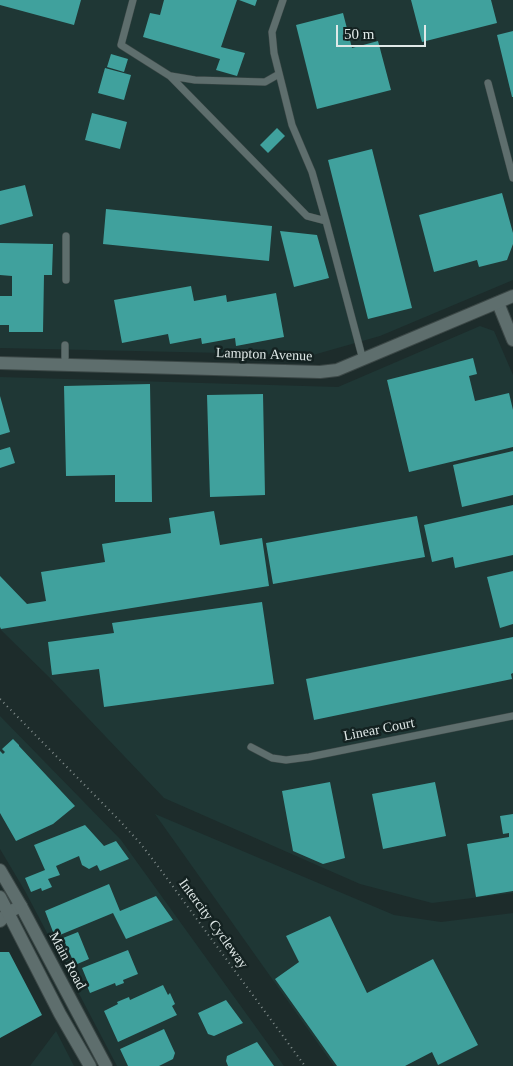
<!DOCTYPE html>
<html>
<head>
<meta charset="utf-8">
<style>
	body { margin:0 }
	#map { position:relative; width:513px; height:1066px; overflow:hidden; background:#1d2c2b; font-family:"Times New Roman",serif }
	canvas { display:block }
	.scale { position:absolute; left:336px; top:25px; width:90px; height:22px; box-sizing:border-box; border:2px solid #e0e9e8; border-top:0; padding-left:6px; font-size:15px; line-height:18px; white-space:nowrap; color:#e0e9e8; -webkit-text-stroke:4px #142221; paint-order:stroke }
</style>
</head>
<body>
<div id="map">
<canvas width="513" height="1066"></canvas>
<div class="scale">50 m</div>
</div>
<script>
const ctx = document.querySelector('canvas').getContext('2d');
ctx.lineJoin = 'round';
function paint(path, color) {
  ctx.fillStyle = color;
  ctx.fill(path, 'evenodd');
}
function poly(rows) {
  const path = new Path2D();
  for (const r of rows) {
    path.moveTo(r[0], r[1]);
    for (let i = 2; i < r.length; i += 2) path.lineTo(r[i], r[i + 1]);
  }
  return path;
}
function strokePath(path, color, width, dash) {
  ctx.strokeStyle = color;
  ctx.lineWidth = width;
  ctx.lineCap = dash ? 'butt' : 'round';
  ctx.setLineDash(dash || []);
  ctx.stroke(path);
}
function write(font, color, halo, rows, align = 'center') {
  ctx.font = font + ' "Times New Roman",serif';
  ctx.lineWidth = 5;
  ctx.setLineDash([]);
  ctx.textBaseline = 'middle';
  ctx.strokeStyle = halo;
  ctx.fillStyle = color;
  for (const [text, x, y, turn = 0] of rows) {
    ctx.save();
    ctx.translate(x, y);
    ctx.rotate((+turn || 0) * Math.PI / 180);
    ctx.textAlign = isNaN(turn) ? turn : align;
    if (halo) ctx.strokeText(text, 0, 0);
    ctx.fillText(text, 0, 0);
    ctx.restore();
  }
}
paint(poly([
	[0,0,513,0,513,280,380,336,313,355,0,348],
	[480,326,494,331,513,375,513,893,432,903,360,884,164,798,49,677,0,629,0,377,338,387],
	[0,716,121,840,284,1066,117,1066,25,891,0,849],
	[155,814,394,915,441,922,513,913,513,1066,334,1066],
	[56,1031,74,1066,30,1066]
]), '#1f3735');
paint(poly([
	[0,0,81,0,74,25,0,5],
	[164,0,237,0,221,47,245,53,237,76,216,70,220,59,143,37,150,13,160,15],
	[239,0,257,0,255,6],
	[411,0,491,0,497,23,422,42],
	[343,13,352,48,378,41,391,90,317,109,296,25],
	[513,31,513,97,512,97,497,35],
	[111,54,128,59,124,72,107,67],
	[105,68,131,75,124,100,98,93],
	[92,113,127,122,120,149,85,140],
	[277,128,285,136,268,153,260,145],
	[372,149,412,308,368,319,328,160],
	[25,185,33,216,0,225,0,191],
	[502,193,513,233,513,244,507,260,479,267,477,260,434,272,419,215],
	[106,209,272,226,269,261,103,244],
	[280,231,317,235,329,278,294,287],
	[0,243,53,244,52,275,44,275,43,332,9,332,9,325,0,325,0,296,12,296,12,276,0,275],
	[191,286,194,301,226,295,227,302,276,293,284,337,236,346,235,338,202,344,201,338,170,344,168,334,122,343,114,300],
	[473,358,477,374,469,376,475,401,509,393,513,410,513,447,409,472,387,380],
	[150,384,152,502,115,502,115,475,66,476,64,386],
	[263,394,265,495,210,497,207,395],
	[0,396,10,432,0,435],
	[10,447,15,463,0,468,0,450],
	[513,451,513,495,462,507,453,465],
	[513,505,513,555,455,568,453,557,432,562,424,525],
	[214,511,220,545,262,538,269,586,1,629,0,627,0,576,27,604,46,601,41,572,105,562,102,544,171,533,169,518],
	[417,516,425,557,273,584,266,543],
	[513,571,513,624,500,628,487,577],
	[262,602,274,684,104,707,99,669,52,675,48,642,114,633,112,623],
	[513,637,513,673,511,674,512,679,314,720,306,679],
	[13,739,19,745,19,746,75,806,53,824,16,841,0,813,0,751,3,754,5,752,2,749],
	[330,782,345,858,323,864,293,851,282,791],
	[435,782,446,836,383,849,372,794],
	[513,814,513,891,476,897,467,844,509,837,509,833,503,834,500,816],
	[85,825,104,846,116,841,129,859,100,871,97,865,89,869,82,865,79,856,56,866,60,875,48,879,52,887,42,891,41,888,31,892,25,878,45,870,34,845],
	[109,884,120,911,156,896,173,920,126,939,113,913,55,937,45,911],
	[330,916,367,993,433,959,478,1045,438,1065,432,1052,405,1066,337,1066,275,979,299,962,286,936],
	[78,932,89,959,75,965,63,938],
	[128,950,138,974,123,980,124,983,116,986,115,983,90,993,87,986,89,985,82,968],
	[0,952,9,952,42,1015,0,1038],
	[163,985,168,995,170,993,175,1004,172,1006,177,1015,118,1042,104,1011,118,1004,117,1002,129,997,130,1000],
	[226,1000,243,1023,214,1036,208,1034,198,1013],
	[164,1029,175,1053,173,1059,159,1066,128,1066,120,1049],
	[257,1042,274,1066,228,1066,226,1061,227,1056]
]), '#40a19d');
const service = poly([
	[133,0,121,45,170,76,307,216,326,221,363,360],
	[283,0,272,32,274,53,292,125,312,172,326,221],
	[171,76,195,80,265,82,279,74],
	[488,83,513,178],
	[66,280,66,236],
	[65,365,65,345],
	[251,747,272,758,286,760,309,757,513,716]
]);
const minor = poly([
	[498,303,513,340],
	[0,921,9,912,21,906]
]);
const tertiary = poly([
	[0,363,320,372,337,370,513,296]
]);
const secondary = poly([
	[0,870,21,906,106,1066],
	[0,897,60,1014,90,1066]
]);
strokePath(service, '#3b4746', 8);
strokePath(minor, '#3b4746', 14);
strokePath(tertiary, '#3b4746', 14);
strokePath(secondary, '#3b4746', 14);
strokePath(poly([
	[0,699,118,819,140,843,157,865,305,1066]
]), '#808c8b', 2, [1, 4]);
strokePath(service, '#5e6e6d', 7);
strokePath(minor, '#5e6e6d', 12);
strokePath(tertiary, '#5e6e6d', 12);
strokePath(secondary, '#5e6e6d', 12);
write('14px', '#e0e9e8', '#142221', [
	["Lampton Avenue",264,355,2],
	["Linear Court",379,730,-11],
	["Intercity Cycleway",213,924,54],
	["Main Road",67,961,62]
]);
</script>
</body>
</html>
